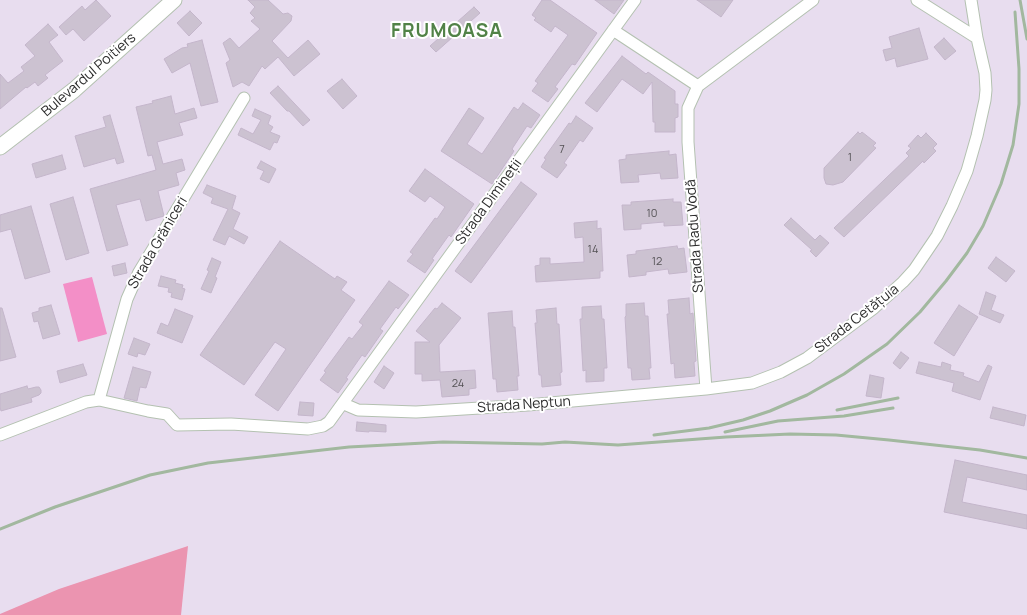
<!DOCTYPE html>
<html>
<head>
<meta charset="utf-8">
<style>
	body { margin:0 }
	canvas { display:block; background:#e8ddef }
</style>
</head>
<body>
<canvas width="1027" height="615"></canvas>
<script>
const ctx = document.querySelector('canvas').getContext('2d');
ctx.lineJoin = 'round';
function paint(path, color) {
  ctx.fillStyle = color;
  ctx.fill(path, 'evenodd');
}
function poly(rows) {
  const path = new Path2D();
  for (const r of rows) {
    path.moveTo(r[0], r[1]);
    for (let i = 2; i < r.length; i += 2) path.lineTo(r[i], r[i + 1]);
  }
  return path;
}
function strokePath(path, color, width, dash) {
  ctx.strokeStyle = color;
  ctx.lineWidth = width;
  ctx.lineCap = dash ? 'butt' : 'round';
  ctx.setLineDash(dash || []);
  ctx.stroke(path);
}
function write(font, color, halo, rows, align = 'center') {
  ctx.font = font + ' Manrope,sans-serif';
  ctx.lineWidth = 4;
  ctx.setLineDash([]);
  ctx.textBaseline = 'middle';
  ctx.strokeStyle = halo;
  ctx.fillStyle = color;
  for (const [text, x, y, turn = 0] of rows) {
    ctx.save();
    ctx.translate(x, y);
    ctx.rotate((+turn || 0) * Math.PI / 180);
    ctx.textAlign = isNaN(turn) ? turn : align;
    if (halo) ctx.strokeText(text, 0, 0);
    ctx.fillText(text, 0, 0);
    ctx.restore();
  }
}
paint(poly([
	[188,546,181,615,0,615,0,614,59,589]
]), '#eb94b0');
paint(poly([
	[92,277,107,334,78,342,63,284]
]), '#f38fc7');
const building = poly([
	[96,0,111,16,84,41,73,29,66,35,59,27,82,6,85,10,96,0],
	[248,0,268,0,283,14,288,13,292,16,291,21,272,41,288,58,308,40,320,54,294,76,278,57,265,69,262,66,249,86,242,82,233,87,226,63,230,60,223,43,230,38,239,48,260,29,251,21,255,18,250,13,255,7,248,0],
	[542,0,550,0,597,33,575,65,572,64,555,87,558,89,548,102,532,91,538,83,535,81,568,35,555,26,551,32,534,20,536,18,532,15,542,0],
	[595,0,624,0,614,14,595,0],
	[697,0,733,0,721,17,697,0],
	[474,7,480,13,436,52,430,46,474,7],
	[190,11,202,23,189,36,177,23,190,11],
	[48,24,58,35,49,42,63,61,45,75,48,78,38,86,35,82,27,88,26,87,0,109,0,74,8,83,24,71,21,67,35,56,25,45,48,24],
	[919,28,928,59,897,67,895,58,886,61,883,50,892,48,889,37,919,28],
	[944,38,956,51,945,60,934,47,944,38],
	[202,40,218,102,201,106,190,63,172,73,164,59,182,48,188,47,187,44,202,40],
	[622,56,646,74,648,72,675,91,675,104,678,104,678,117,675,118,675,132,655,132,655,122,653,122,652,82,643,94,622,79,597,112,585,103,622,56],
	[342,79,357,96,343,109,327,91,342,79],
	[278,86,310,120,303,126,289,111,287,111,270,93,278,86],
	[171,96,175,114,194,108,197,118,179,123,183,135,157,142,163,164,182,159,185,170,176,173,179,185,158,191,164,216,146,221,140,199,116,205,128,245,107,251,90,189,156,170,152,155,148,156,136,107,153,103,152,101,171,96],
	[523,103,540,115,531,128,527,126,512,149,514,151,492,184,441,151,469,108,484,118,467,144,482,154,514,107,518,110,523,103],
	[255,109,271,116,268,124,273,127,270,132,280,136,277,143,274,142,270,150,238,135,241,128,253,134,261,120,252,116,255,109],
	[110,115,124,162,117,164,115,158,84,167,75,136,106,127,103,117,110,115],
	[576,116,593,128,583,142,580,140,564,163,567,165,557,178,541,167,546,159,544,158,569,123,571,124,576,116],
	[858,132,860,134,862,132,876,143,873,146,876,148,843,182,833,185,826,184,824,178,824,168,858,132],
	[926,133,937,144,933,148,936,151,924,163,923,161,844,237,834,228,909,156,906,153,911,148,908,146,918,135,921,138,926,133],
	[669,151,669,155,676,154,678,178,661,179,660,173,638,175,639,182,621,183,619,160,626,159,626,155,669,151],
	[62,155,66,169,36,178,32,164,62,155],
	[261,161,276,169,269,183,260,179,264,171,257,168,261,161],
	[425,169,474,204,451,237,449,235,432,259,434,260,425,273,407,261,413,254,410,252,435,218,437,219,445,207,430,196,425,202,409,191,425,169],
	[521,182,537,194,471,283,455,271,521,182],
	[207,185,236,196,232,209,240,213,233,229,248,237,244,244,229,236,225,245,213,240,228,209,211,203,213,198,203,193,207,185],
	[73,197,89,253,66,260,50,204,73,197],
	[673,199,673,202,681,202,683,225,664,226,664,222,641,224,641,229,624,230,622,205,631,205,631,202,673,199],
	[31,206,50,272,25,279,11,229,0,232,0,215,31,206],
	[791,218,815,240,820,235,829,243,816,257,810,251,812,250,784,225,791,218],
	[597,221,597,229,601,228,603,271,600,271,600,278,536,282,535,266,540,265,540,258,550,258,550,264,584,262,583,237,575,238,574,223,597,221],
	[280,241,335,279,337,276,347,282,341,290,355,300,278,411,255,395,286,349,275,342,244,385,200,355,280,241],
	[677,246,678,249,684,248,687,272,669,274,668,269,646,272,646,275,629,277,627,255,636,254,636,251,677,246],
	[996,257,1015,271,1006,282,988,268,996,257],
	[212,258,221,262,215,277,217,278,211,293,201,289,209,271,207,270,212,258],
	[125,263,127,273,114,276,112,266,125,263],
	[161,276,176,280,175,283,183,285,182,288,185,289,182,300,171,297,172,293,168,292,169,288,158,286,161,276],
	[389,281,409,295,398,309,396,307,380,329,383,331,365,357,362,355,346,378,348,379,338,393,320,380,326,372,324,371,349,337,352,339,363,325,359,322,389,281],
	[986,292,996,296,991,310,1004,315,1000,323,979,314,986,292],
	[689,298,690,314,693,313,696,361,694,362,695,376,675,378,674,363,671,364,667,314,669,314,668,300,689,298],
	[442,303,461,318,439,345,440,372,475,370,476,388,469,389,469,395,442,397,440,380,422,381,422,374,415,374,415,342,430,342,416,331,435,308,437,309,442,303],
	[644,303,645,316,648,316,651,368,649,368,650,379,632,380,631,368,628,368,625,317,626,316,626,304,644,303],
	[51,305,60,334,43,339,38,321,34,322,32,313,39,311,39,308,51,305],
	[959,305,978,317,954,356,934,343,959,305],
	[601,306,602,319,604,319,607,368,604,368,604,381,586,382,586,370,583,371,580,319,582,319,582,307,601,306],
	[0,308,2,308,16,357,0,361,0,308],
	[556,308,557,324,559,324,562,372,560,373,561,385,542,387,541,375,539,375,535,323,537,323,536,310,556,308],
	[175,309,193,316,182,343,157,333,161,323,168,326,175,309],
	[512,311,513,327,515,327,519,376,517,376,518,390,497,392,496,379,493,379,488,313,512,311],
	[134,338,150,344,145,355,138,353,137,357,128,354,134,338],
	[901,352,909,358,900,369,893,363,901,352],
	[919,362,941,367,942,362,951,365,950,370,964,373,963,376,979,382,988,365,992,367,980,400,952,391,954,383,916,373,919,362],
	[83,364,87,375,60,383,57,371,83,364],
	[384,366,394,373,384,389,374,382,384,366],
	[133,367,151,372,146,388,140,387,137,401,124,398,133,367],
	[870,375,884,378,881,398,866,396,870,375],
	[27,386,28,389,36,387,39,387,41,390,41,393,39,395,31,398,32,402,1,411,0,407,0,394,27,386],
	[300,402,314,403,313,416,298,415,300,402],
	[993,407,1026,415,1024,426,990,418,993,407],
	[357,422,386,425,386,432,369,431,369,432,356,431,357,422],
	[955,460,1027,475,1027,490,967,477,962,502,1027,515,1027,529,944,512,955,460]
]);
paint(building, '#ccc2d1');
strokePath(building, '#c4b6cb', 1);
const street = poly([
	[917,0,977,38],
	[613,30,698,86],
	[706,389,688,142,688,108,698,86,813,0],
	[99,400,127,299,139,272,244,98],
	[344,404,358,410,416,412,528,405,706,389,752,383,781,372,807,358,874,308,903,282,914,270,937,236,952,206,967,171,977,136,985,100,986,90,985,73,977,38,971,0],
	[0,435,86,402,99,400,148,411,167,414,177,425,231,424,308,429,323,426,329,422,635,0]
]);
const secondary = poly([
	[0,147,74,90,174,0]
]);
strokePath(street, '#b4c1b1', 13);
strokePath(secondary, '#b4c1b1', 17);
strokePath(street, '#fff', 11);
strokePath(secondary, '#fff', 15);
strokePath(poly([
	[1020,0,1027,39],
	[837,410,898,398],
	[725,432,778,421,844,416,893,408],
	[654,435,709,428,743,420,770,411,807,395,844,374,887,344,920,312,946,281,967,253,983,226,1001,184,1013,145,1019,104,1019,69,1015,12],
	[0,529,55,507,150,475,208,463,349,447,443,442,542,444,565,442,618,445,726,437,790,434,836,435,889,440,980,450,1027,458]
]), '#a2b89f', 3);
write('11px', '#545255', null, [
	["7",562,150],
	["1",850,158],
	["10",652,214],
	["14",593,250],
	["12",657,262],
	["24",458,384]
]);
write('14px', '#2c2c2c', '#fff', [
	["Bulevardul Poitiers",89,75,-41],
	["Strada Dimineții",489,202,-54],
	["Strada Radu Vodă",695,236,-94],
	["Strada Grăniceri",158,243,-60],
	["Strada Cetățuia",857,319,-38],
	["Strada Neptun",524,405,-4]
]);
ctx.letterSpacing = '1px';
write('bold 19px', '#518247', '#fff', [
	["FRUMOASA",447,32]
]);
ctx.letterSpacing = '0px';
</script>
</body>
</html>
